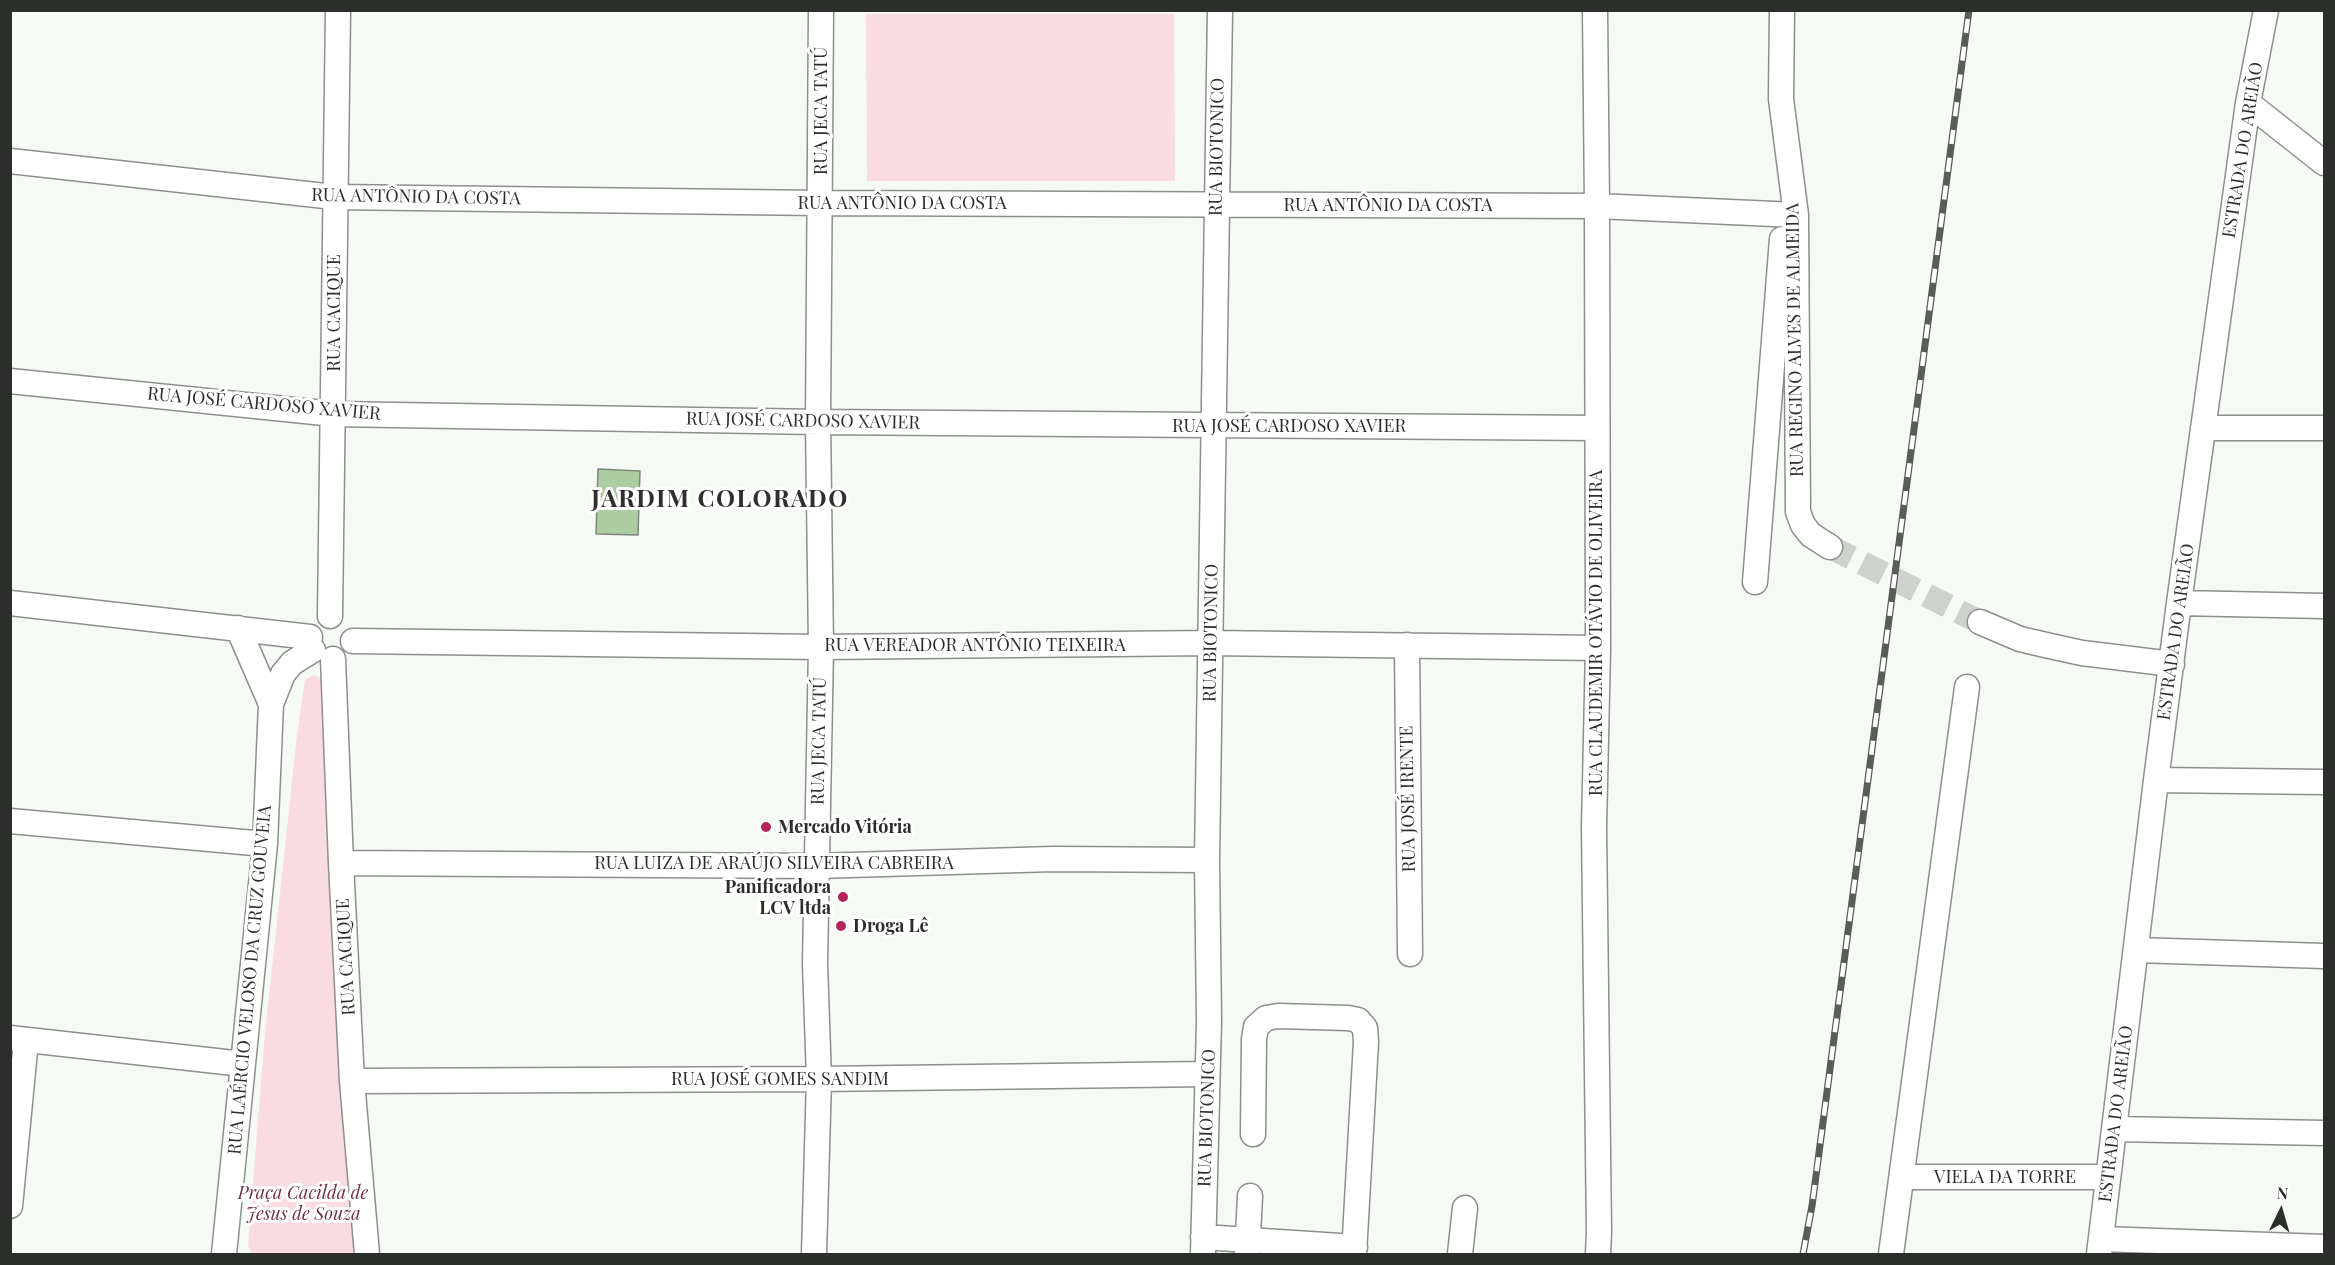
<!DOCTYPE html>
<html>
<head>
<meta charset="utf-8">
<style>
	body { margin:0 }
	#map { position:relative; width:2335px; height:1265px; overflow:hidden; background:#f6faf5; font-family:"Playfair Display",serif }
	canvas { display:block }
	.frame { position:absolute; inset:0; border:12px solid #2c2e2c; pointer-events:none }
	.north { position:absolute; left:2251px; top:1181px; width:60px; height:60px; -webkit-text-stroke:4px #fff; paint-order:stroke; rotate:5deg; font-size:16px; font-weight:700; line-height:24px; text-align:center; color:#2c2e2c }
	.north::after { content:''; display:block; margin:auto; width:21px; height:27px; background:#2c2e2c; clip-path:polygon(50% 0,100% 100%,50% 72%,0 100%) }
</style>
</head>
<body>
<div id="map">
<canvas width="2335" height="1265"></canvas>
<div class="frame"></div>
<div class="north">N</div>
</div>
<script>
const ctx = document.querySelector('canvas').getContext('2d');
ctx.lineJoin = 'round';
function paint(path, color) {
  ctx.fillStyle = color;
  ctx.fill(path, 'evenodd');
}
function poly(rows) {
  const path = new Path2D();
  for (const r of rows) {
    path.moveTo(r[0], r[1]);
    for (let i = 2; i < r.length; i += 2) path.lineTo(r[i], r[i + 1]);
  }
  return path;
}
function strokePath(path, color, width, dash) {
  ctx.strokeStyle = color;
  ctx.lineWidth = width;
  ctx.lineCap = dash ? 'butt' : 'round';
  ctx.setLineDash(dash || []);
  ctx.stroke(path);
}
function write(font, color, halo, rows, align = 'center') {
  ctx.font = font + ' "Playfair Display",serif';
  ctx.lineWidth = 6;
  ctx.setLineDash([]);
  ctx.textBaseline = 'middle';
  ctx.strokeStyle = halo;
  ctx.fillStyle = color;
  for (const [text, x, y, turn = 0] of rows) {
    ctx.save();
    ctx.translate(x, y);
    ctx.rotate((+turn || 0) * Math.PI / 180);
    ctx.textAlign = isNaN(turn) ? turn : align;
    if (halo) ctx.strokeText(text, 0, 0);
    ctx.fillText(text, 0, 0);
    ctx.restore();
  }
}
paint(poly([
	[866,14,1174,14,1175,181,867,181],
	[314,675,324,680,355,1252,354,1254,252,1254,248,1246,265,1033,297,735,305,680]
]), '#fadbe1');
const building = poly([
	[598,469,640,471,638,535,596,534,598,469]
]);
paint(building, '#aecca2');
strokePath(building, '#818580', 1.5);
strokePath(poly([
	[1830,547,1980,622]
]), '#ced1cd', 24, [24, 12]);
const minor = poly([
	[1595,10,1597,206,1598,648,1594,828,1599,1232,1598,1254],
	[1782,10,1781,99,1796,215,1798,512,1803,525,1811,535,1830,547],
	[2248,103,2324,163],
	[10,161,334,197,820,203,1597,206,1796,215],
	[10,381,334,414,818,422,1597,428],
	[2203,428,2324,428],
	[1755,582,1782,239],
	[10,603,310,637],
	[2179,603,2324,606],
	[330,616,338,10],
	[1980,622,2020,639,2050,646,2082,653,2172,664],
	[353,641,821,647,1210,643,1598,648],
	[1407,645,1410,954],
	[333,659,341,863,352,1081,367,1254],
	[271,704,283,674,292,663,313,650],
	[2156,780,2324,782],
	[10,821,265,844],
	[341,863,816,866,1053,859,1207,860],
	[2136,950,2324,956],
	[10,1038,243,1064],
	[352,1081,819,1079,1207,1074],
	[2115,1129,2324,1133],
	[1253,1134,1254,1039,1256,1027,1266,1018,1278,1016,1348,1018,1358,1020,1365,1028,1366,1042,1354,1254],
	[1902,1177,2108,1177],
	[10,1206,26,1040],
	[1203,1237,1355,1247],
	[2102,1239,2324,1247],
	[224,1254,265,844,271,704,238,628],
	[814,1254,819,1079,815,964,821,647,818,422,821,10],
	[1203,1254,1209,1021,1207,860,1220,10],
	[1247,1254,1250,1196],
	[1460,1254,1465,1208],
	[1891,1254,1967,687],
	[2099,1254,2156,780,2179,603,2248,103,2266,10]
]);
strokePath(minor, '#8c908b', 27);
strokePath(minor, '#fff', 24);
const rail = poly([
	[1803,1254,1812,1206,1969,10]
]);
strokePath(rail, '#595c59', 7);
strokePath(rail, '#fff', 4.5, [14]);
for (const [x, y, r, color] of [
	[766,827,6,"#b2245a"],
	[843,897,6,"#b2245a"],
	[841,926,6,"#b2245a"]
]) {
  const dot = new Path2D();
  dot.arc(x, y, r, 0, 2 * Math.PI);
  ctx.fillStyle = color;
  ctx.fill(dot);
  strokePath(dot, '#fff', 2);
}
write('18px', '#2c2e2c', '#fff', [
	["RUA JECA TATÚ",821,111,-90],
	["RUA BIOTONICO",1217,147,-89],
	["ESTRADA DO AREIÃO",2243,150,-81],
	["RUA ANTÔNIO DA COSTA",416,197,1],
	["RUA ANTÔNIO DA COSTA",902,203],
	["RUA ANTÔNIO DA COSTA",1388,205],
	["RUA CACIQUE",334,313,-90],
	["RUA REGINO ALVES DE ALMEIDA",1795,340,-91],
	["RUA JOSÉ CARDOSO XAVIER",264,404,5],
	["RUA JOSÉ CARDOSO XAVIER",803,421,1],
	["RUA JOSÉ CARDOSO XAVIER",1289,426],
	["ESTRADA DO AREIÃO",2176,632,-82],
	["RUA BIOTONICO",1211,633,-89],
	["RUA CLAUDEMIR OTÁVIO DE OLIVEIRA",1596,633,-90],
	["RUA VEREADOR ANTÔNIO TEIXEIRA",975,645],
	["RUA JECA TATÚ",819,741,-89],
	["RUA JOSÉ IRENTE",1408,799,-91],
	["RUA LUIZA DE ARAÚJO SILVEIRA CABREIRA",774,863],
	["RUA CACIQUE",346,957,-93],
	["RUA LAÉRCIO VELOSO DA CRUZ GOUVEIA",250,980,-85],
	["RUA JOSÉ GOMES SANDIM",780,1079],
	["ESTRADA DO AREIÃO",2116,1114,-83],
	["RUA BIOTONICO",1207,1118,-88],
	["VIELA DA TORRE",2005,1177]
]);
write('bold 18px', '#2c2e2c', '#fff', [
	["Mercado Vitória",778,827],
	["Panificadora",831,887,"right"],
	["LCV ltda",831,908,"right"],
	["Droga Lê",853,926]
], 'left');
write('italic 18px', '#733044', '#fff', [
	["Praça Cacilda de",303,1193],
	["Jesus de Souza",303,1214]
]);
ctx.letterSpacing = '1.5px';
write('bold 24px', '#2d302c', '#fff', [
	["JARDIM COLORADO",720,500]
]);
ctx.letterSpacing = '0px';
</script>
</body>
</html>
